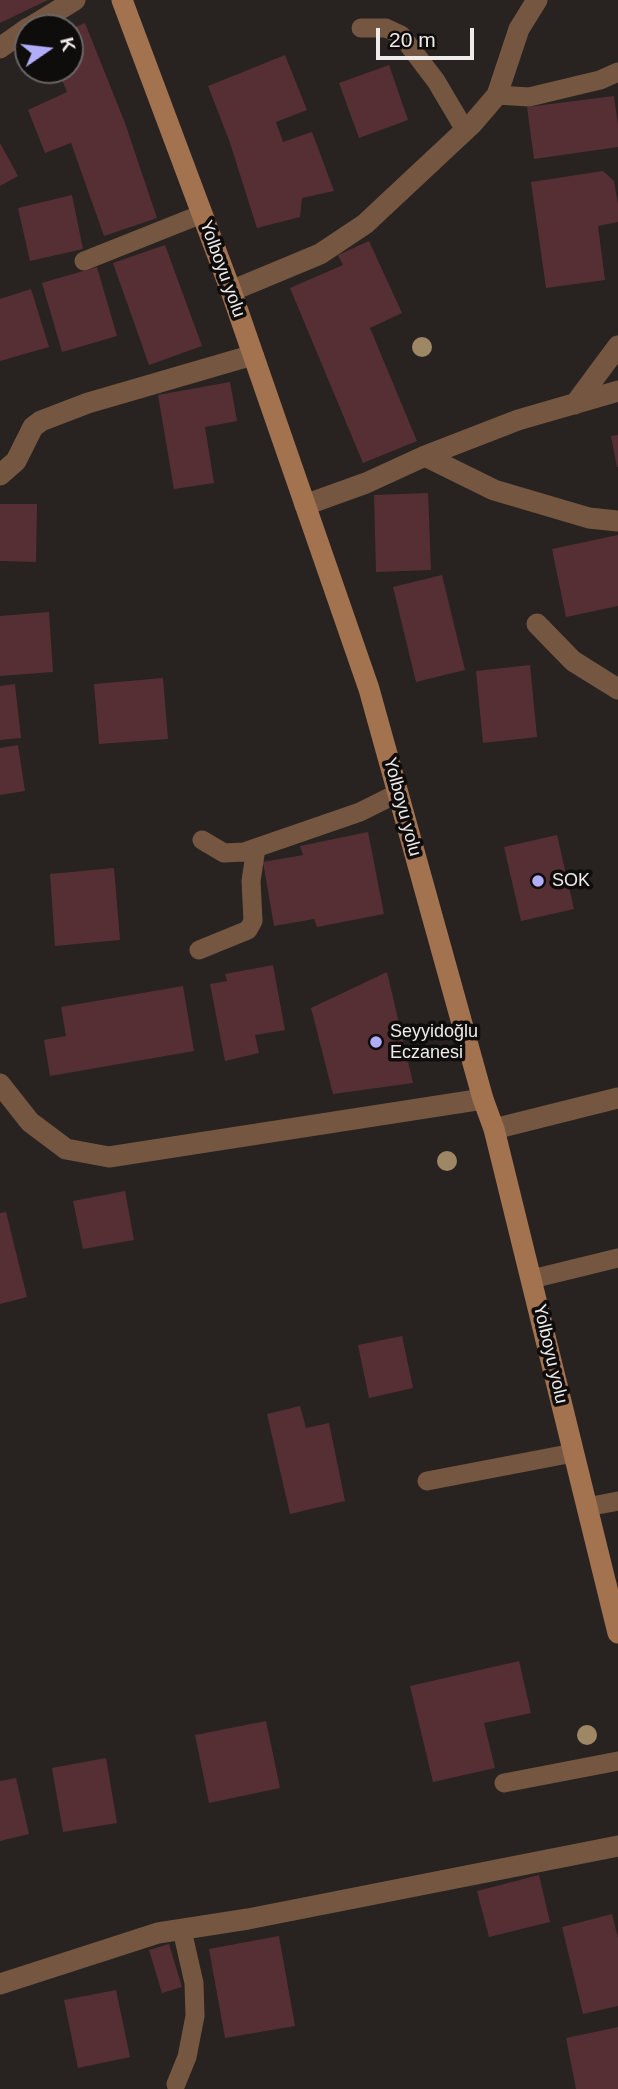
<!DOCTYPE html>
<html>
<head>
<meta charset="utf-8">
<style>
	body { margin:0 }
	#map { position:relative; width:618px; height:2089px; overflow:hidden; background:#282221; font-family:Arial,sans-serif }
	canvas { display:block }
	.north { position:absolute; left:14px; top:14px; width:70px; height:70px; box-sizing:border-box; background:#0f0c0c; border:2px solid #696565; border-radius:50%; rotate:76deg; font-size:19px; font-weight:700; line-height:28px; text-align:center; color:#efebea }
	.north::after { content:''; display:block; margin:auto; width:24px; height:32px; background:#b2adf9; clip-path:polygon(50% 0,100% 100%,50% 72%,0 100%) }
	.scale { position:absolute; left:376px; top:28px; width:98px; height:32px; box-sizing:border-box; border:4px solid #efebea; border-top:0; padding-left:9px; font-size:21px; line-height:24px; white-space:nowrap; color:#efebea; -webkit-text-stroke:5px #0f0c0c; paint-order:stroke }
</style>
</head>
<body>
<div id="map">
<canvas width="618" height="2089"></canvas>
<div class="north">K</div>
<div class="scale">20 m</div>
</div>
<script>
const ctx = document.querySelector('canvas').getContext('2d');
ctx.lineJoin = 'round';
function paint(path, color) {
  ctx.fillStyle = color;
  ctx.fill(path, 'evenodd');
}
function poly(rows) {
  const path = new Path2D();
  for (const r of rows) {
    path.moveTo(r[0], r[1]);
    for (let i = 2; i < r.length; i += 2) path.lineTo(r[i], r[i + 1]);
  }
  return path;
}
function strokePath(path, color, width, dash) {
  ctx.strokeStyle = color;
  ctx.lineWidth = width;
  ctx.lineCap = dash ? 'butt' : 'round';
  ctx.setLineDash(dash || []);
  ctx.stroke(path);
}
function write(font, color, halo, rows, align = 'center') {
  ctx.font = font + ' Arial,sans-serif';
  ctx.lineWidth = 7;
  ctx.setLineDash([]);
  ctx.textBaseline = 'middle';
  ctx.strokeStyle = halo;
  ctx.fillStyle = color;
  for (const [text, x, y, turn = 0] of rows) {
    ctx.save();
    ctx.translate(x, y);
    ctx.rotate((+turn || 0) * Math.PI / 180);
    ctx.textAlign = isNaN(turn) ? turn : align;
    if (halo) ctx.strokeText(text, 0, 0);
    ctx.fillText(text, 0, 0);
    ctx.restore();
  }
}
paint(poly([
	[0,0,48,0,0,23],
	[85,23,125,123,157,218,104,236,71,143,45,153,28,110,67,92,58,70,70,70,70,29],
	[285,55,307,110,276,122,283,142,312,132,334,191,302,198,300,217,257,228,229,140,208,86],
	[389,65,408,120,359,138,339,83],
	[614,96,618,126,618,147,534,159,527,107],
	[0,143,18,176,0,186],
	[603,171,614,181,618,205,618,222,598,226,605,280,546,288,531,182],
	[72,195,83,249,30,261,18,208],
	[369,241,402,313,370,328,417,441,363,463,290,288,343,265,338,255],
	[165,245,202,346,149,365,113,263],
	[97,267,117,336,62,352,42,283],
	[31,289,49,347,0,361,0,299],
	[230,382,237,421,205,427,214,483,174,489,158,395],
	[618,435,618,467,617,467,611,436],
	[428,493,431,570,376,572,374,495],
	[0,504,37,504,36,562,0,561],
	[618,535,618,606,566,617,552,549],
	[442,575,465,670,416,682,393,587],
	[49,612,53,672,0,676,0,616],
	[530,665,537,737,483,743,476,671],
	[163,678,168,739,99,744,94,684],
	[15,684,21,738,0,740,0,686],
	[18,745,25,791,0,795,0,748],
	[368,832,384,914,317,927,314,919,274,926,263,862,303,855,300,846],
	[557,835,574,909,521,921,504,847],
	[114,868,120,940,55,946,50,874],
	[273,965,285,1030,255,1035,259,1053,225,1061,210,984,227,981,225,974],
	[387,972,413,1083,333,1094,311,1008],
	[183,986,194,1051,50,1076,44,1040,66,1036,61,1007],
	[125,1191,134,1240,83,1249,73,1201],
	[6,1212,27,1297,0,1304,0,1213],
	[402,1336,413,1388,369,1398,358,1345],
	[300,1406,306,1428,329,1423,345,1501,290,1514,267,1414],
	[519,1661,531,1713,484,1723,495,1768,433,1782,410,1686],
	[266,1721,280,1788,209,1803,195,1735],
	[106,1758,117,1823,63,1832,52,1768],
	[16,1778,29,1834,0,1841,0,1781],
	[539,1875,550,1922,489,1937,477,1891],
	[612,1914,618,1938,618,2006,583,2014,562,1927],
	[279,1936,295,2026,225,2038,209,1949],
	[169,1944,182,1987,162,1993,149,1950],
	[116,1990,130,2057,78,2068,64,2000],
	[618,2027,618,2089,576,2089,566,2038]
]), '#562f34');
strokePath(poly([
	[361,28,386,28,401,35,436,81,465,130],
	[497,95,529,97,600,80,618,72],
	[84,261,202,214],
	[202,840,224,853,244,852,360,812,398,793],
	[199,950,248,930,253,921,251,881,256,848],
	[532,1279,618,1258],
	[427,1481,573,1453],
	[587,1507,618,1501],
	[504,1783,618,1761],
	[176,2084,187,2057,195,2016,194,1983,182,1930]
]), '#755741', 19);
strokePath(poly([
	[29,28,75,0],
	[0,48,28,28],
	[231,291,320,254,365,224,473,123,497,95,519,29,537,0],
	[575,404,618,346],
	[425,456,494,490,589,518,618,521],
	[0,475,16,461,33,427,41,421,88,403,253,355],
	[305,505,366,483,425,456,518,420,618,391],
	[537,624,573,661,618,689],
	[0,1084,30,1122,66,1149,109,1157,483,1099],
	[494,1129,618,1098],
	[0,1984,158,1933,248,1919,618,1846]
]), '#755741', 21);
strokePath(poly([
	[122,0,231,291,369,689,483,1099,494,1129,618,1633]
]), '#a3724f', 21);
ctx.fillStyle = '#9e8765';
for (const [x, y] of [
	[422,347],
	[447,1161],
	[587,1735]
]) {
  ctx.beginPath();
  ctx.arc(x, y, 10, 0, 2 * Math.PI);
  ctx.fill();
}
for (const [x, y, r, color] of [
	[538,881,7,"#b2adf9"],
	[376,1042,7,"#b2adf9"]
]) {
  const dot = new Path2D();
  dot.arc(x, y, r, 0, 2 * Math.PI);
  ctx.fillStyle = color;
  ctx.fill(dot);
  strokePath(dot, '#0f0c0c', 2.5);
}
write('18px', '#efebea', '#0f0c0c', [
	["Yolboyu yolu",222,269,70],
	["Yolboyu yolu",402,807,75],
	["Yolboyu yolu",550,1354,77]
]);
write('18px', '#efebea', '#0f0c0c', [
	["SOK",552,881],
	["Seyyidoğlu",390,1032],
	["Eczanesi",390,1053]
], 'left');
</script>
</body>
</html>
